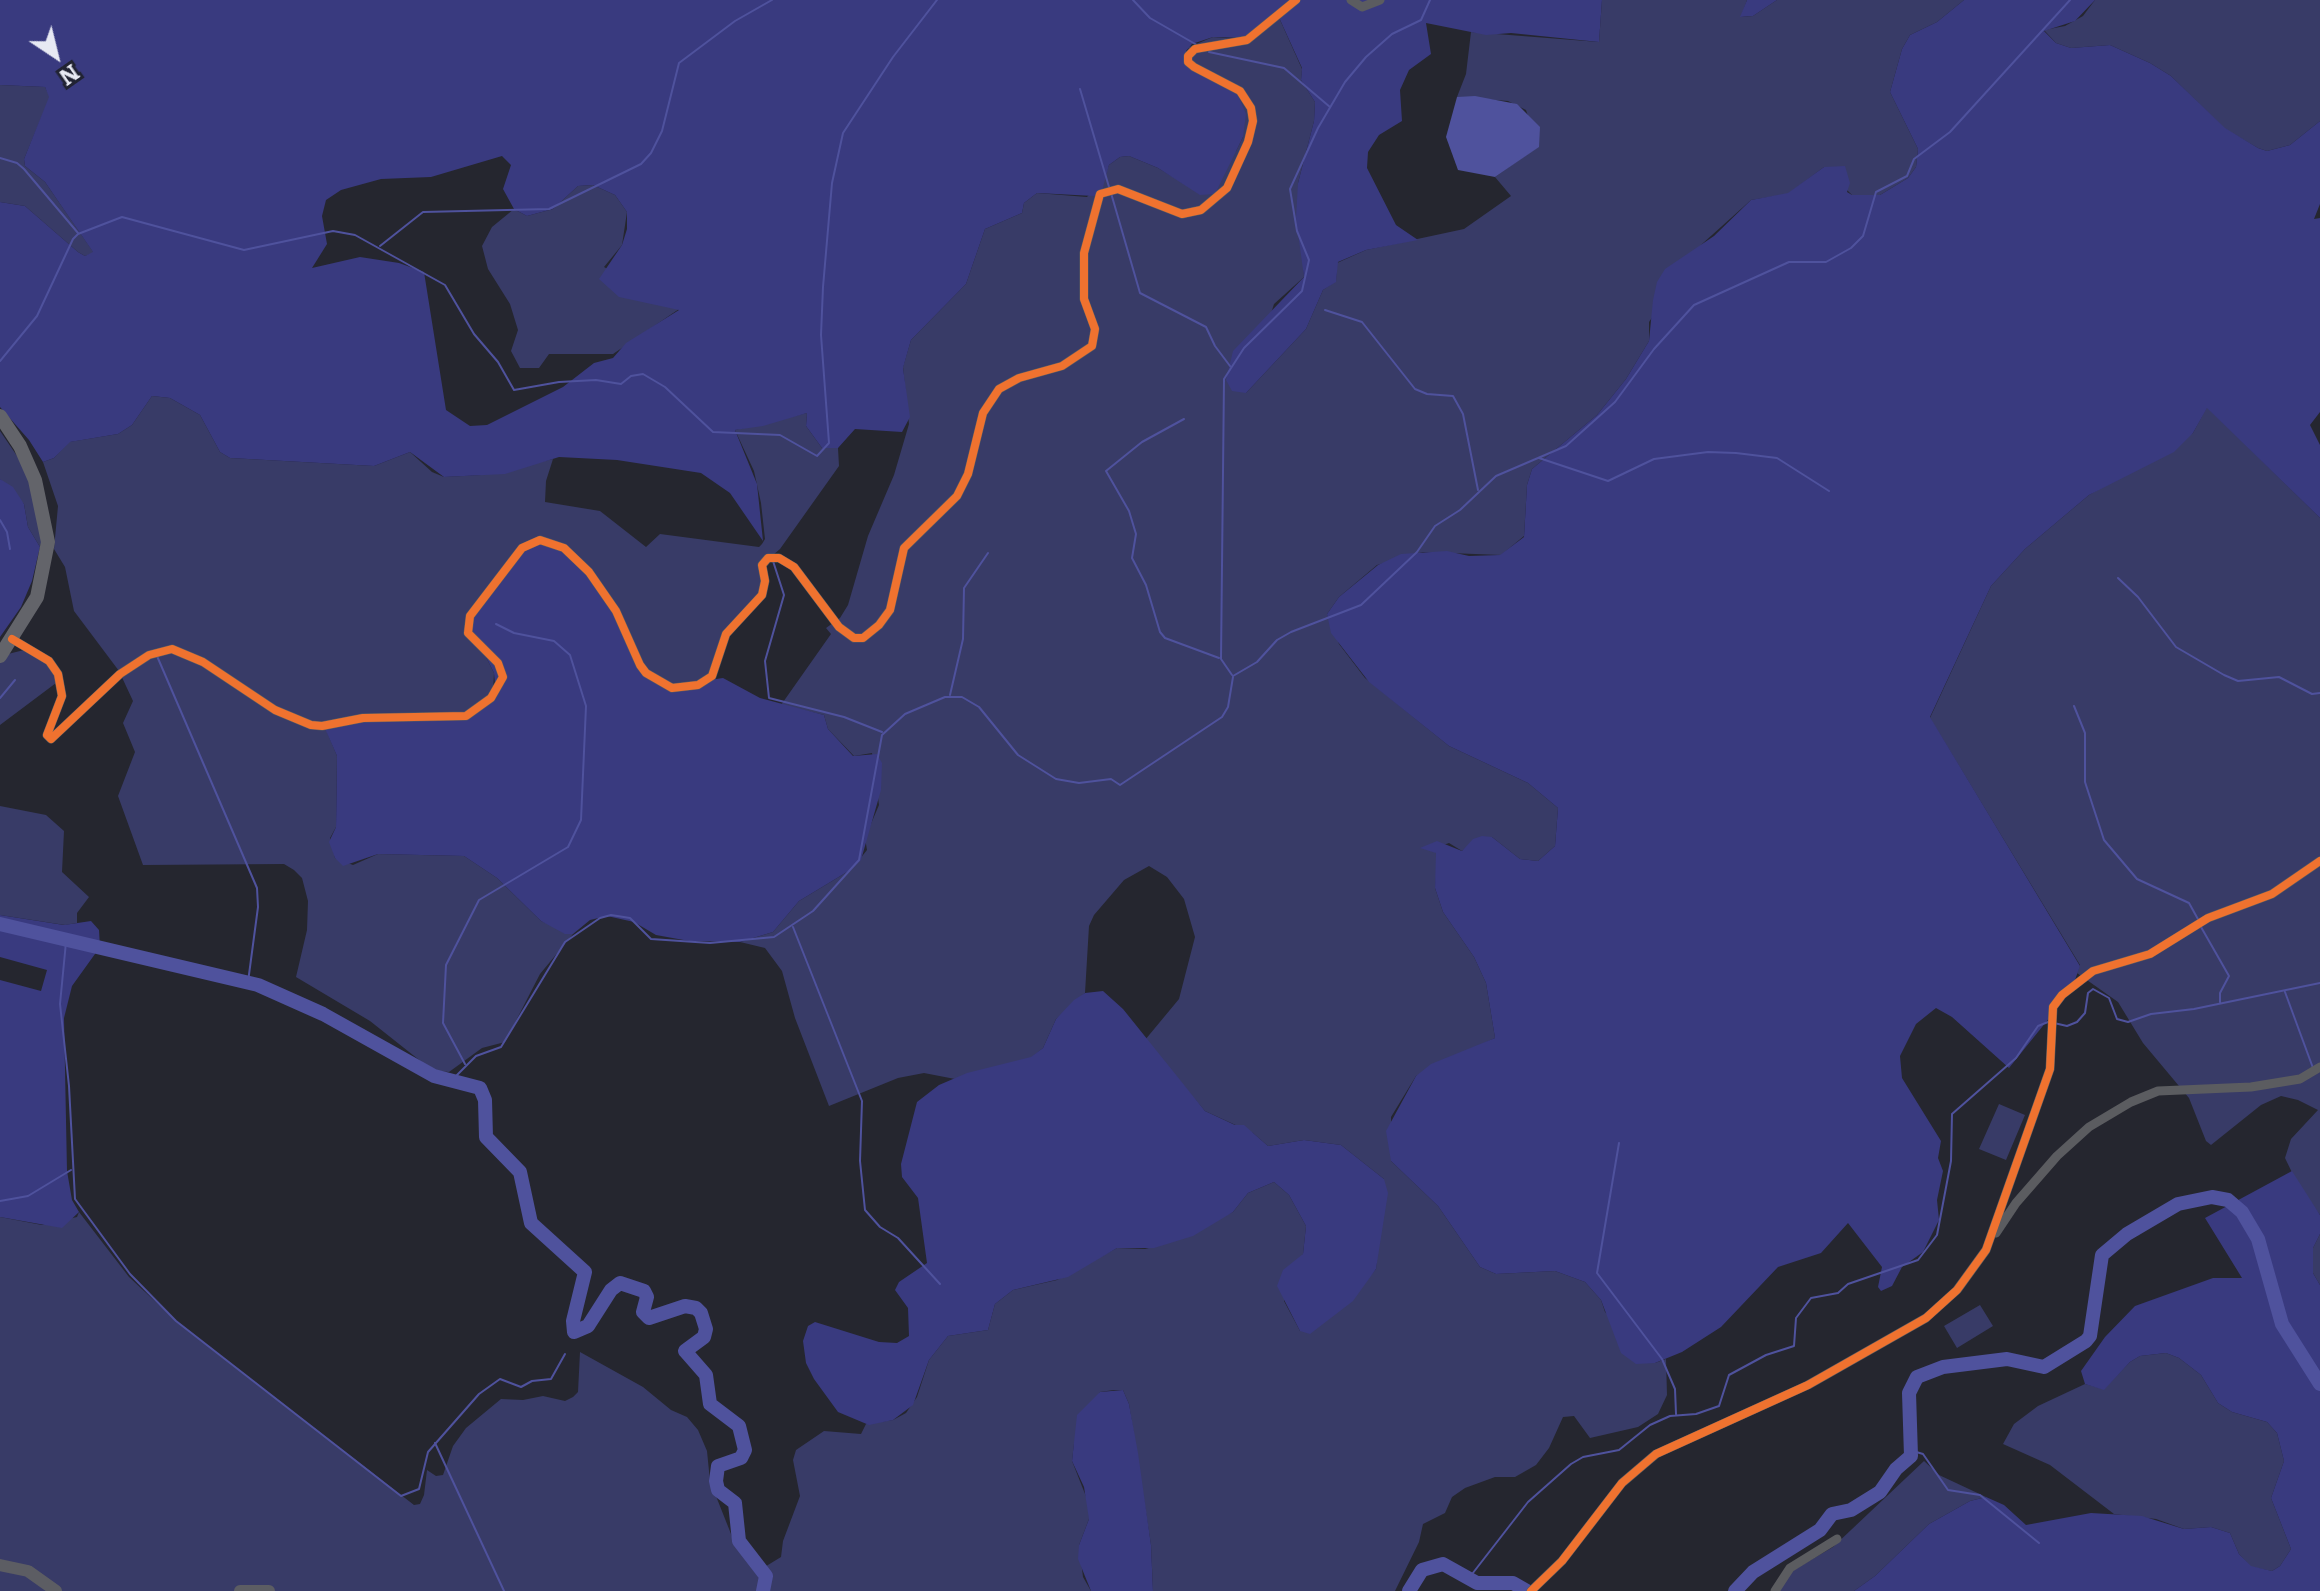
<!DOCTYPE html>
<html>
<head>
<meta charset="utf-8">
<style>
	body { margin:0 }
	#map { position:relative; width:2320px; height:1591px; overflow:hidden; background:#25262f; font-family:Literata,serif }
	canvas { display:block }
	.north { position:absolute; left:16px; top:16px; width:80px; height:80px; -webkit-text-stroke:6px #212333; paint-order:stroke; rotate:145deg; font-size:22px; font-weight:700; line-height:32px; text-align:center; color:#e7e9f3 }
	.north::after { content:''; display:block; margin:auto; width:28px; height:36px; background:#e7e9f3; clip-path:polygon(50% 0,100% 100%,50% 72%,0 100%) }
</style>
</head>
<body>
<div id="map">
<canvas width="2320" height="1591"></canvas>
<div class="north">N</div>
</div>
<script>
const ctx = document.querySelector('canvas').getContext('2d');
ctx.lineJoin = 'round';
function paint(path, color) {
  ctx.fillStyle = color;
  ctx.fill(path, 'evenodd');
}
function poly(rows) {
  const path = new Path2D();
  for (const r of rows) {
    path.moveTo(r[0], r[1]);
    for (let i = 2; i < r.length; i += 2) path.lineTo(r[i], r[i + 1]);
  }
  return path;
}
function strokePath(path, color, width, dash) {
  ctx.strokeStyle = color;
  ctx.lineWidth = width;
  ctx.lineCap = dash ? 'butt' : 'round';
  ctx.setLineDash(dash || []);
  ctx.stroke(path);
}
paint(poly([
	[1602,0,1747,0,1741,17,1753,16,1777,0,1964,0,1937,22,1910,35,1902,49,1890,92,1918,149,1916,167,1908,178,1880,195,1852,195,1824,167,1788,194,1751,200,1702,244,1649,322,1649,341,1626,379,1597,415,1532,469,1527,485,1524,536,1501,555,1423,552,1377,565,1339,597,1327,614,1339,644,1365,678,1449,746,1528,783,1558,808,1555,846,1538,861,1520,859,1492,837,1472,843,1462,851,1449,843,1430,850,1435,850,1438,858,1435,888,1443,912,1474,957,1486,983,1495,1038,1416,1076,1391,1117,1391,1161,1438,1206,1480,1267,1496,1274,1555,1271,1585,1282,1601,1300,1605,1312,1655,1363,1666,1359,1667,1395,1658,1414,1638,1427,1590,1438,1574,1416,1563,1417,1549,1448,1536,1465,1515,1477,1495,1477,1465,1488,1452,1497,1445,1513,1423,1524,1419,1542,1395,1591,1153,1591,1151,1545,1129,1404,1123,1390,1114,1390,1100,1392,1074,1444,1072,1461,1089,1504,1089,1519,1079,1545,1083,1577,1091,1591,0,1591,0,1217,42,1225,77,1217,79,1212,129,1277,174,1319,414,1505,420,1504,424,1495,427,1470,436,1476,443,1475,453,1446,466,1428,501,1399,523,1400,543,1396,565,1401,573,1397,578,1392,580,1352,643,1387,671,1410,687,1417,698,1430,707,1451,710,1481,733,1539,750,1562,763,1568,781,1557,783,1541,800,1496,793,1460,796,1450,824,1431,861,1434,866,1424,893,1420,906,1413,917,1397,929,1360,948,1336,988,1330,995,1304,1013,1290,1057,1280,1117,1248,1145,1249,1164,1244,1233,1212,1248,1193,1274,1182,1289,1195,1306,1226,1303,1254,1284,1301,1300,1331,1364,1283,1376,1269,1384,1179,1341,1145,1304,1140,1268,1146,1253,1133,1205,1111,1145,1040,1179,999,1195,937,1184,899,1167,877,1149,866,1124,880,1094,915,1089,926,1085,993,1056,1019,1043,1048,1031,1058,955,1079,924,1073,898,1078,829,1106,795,1018,782,971,765,948,740,942,773,932,799,901,852,869,867,850,865,838,879,805,872,753,854,756,828,729,824,715,781,705,831,634,826,628,840,618,848,605,868,536,894,475,909,424,903,367,911,340,966,284,985,229,1022,213,1024,203,1037,193,1087,197,1104,178,1109,165,1120,157,1129,156,1158,168,1183,183,1236,151,1243,137,1187,54,1189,47,1213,37,1238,39,1276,11,1302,69,1301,80,1315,102,1314,121,1298,183,1304,277,1274,304,1246,393,1306,329,1323,290,1336,281,1337,263,1366,250,1464,229,1511,196,1495,177,1538,147,1526,110,1508,101,1457,97,1466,74,1471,32,1599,42],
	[2095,0,2320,0,2320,121,2290,145,2267,151,2258,148,2225,129,2171,76,2150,63,2110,45,2071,48,2056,43,2044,30,2065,26,2083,16],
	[0,85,45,87,50,97,24,159,25,166,45,182,94,253,85,256,78,252,25,206,0,202],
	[593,185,615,195,627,212,622,245,604,267,679,309,613,354,549,354,539,368,520,368,511,351,518,330,510,304,488,269,482,246,492,227,514,209,527,216,553,209,578,186],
	[152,396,170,398,200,415,220,452,230,458,374,466,410,452,432,472,444,477,481,475,553,459,546,481,545,502,600,511,646,547,660,534,759,547,762,544,765,539,761,503,754,471,735,430,807,413,806,426,822,448,838,448,839,466,780,549,766,561,762,591,731,624,714,678,669,686,484,653,494,673,493,692,471,715,327,732,337,756,336,827,330,838,335,858,353,865,378,854,464,856,497,878,541,921,573,934,540,974,505,1042,482,1048,449,1072,438,1071,423,1063,370,1021,296,977,307,930,308,901,302,878,294,870,284,864,143,865,118,796,135,752,123,723,133,701,119,671,74,611,65,567,54,549,58,506,43,462,54,458,69,442,118,434,132,425],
	[2207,407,2320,518,2320,1215,2299,1187,2285,1158,2291,1139,2318,1110,2298,1100,2281,1096,2261,1105,2211,1145,2206,1141,2189,1098,2143,1043,2118,1002,2077,973,2080,965,1930,718,1991,586,2025,549,2089,495,2193,433],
	[0,431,28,472,42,540,40,547,28,527,24,504,0,479],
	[24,650,38,652,60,680,0,725,0,661,4,655],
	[0,806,46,815,64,831,62,872,89,897,77,913,77,923,65,925,0,915],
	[1999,1104,2025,1115,2006,1160,1979,1149],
	[2320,1234,2320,1285,2313,1273,2313,1248],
	[1980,1305,1993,1326,1957,1348,1944,1326],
	[2166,1353,2179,1358,2201,1375,2218,1403,2232,1412,2267,1422,2277,1433,2284,1461,2271,1498,2291,1549,2280,1566,2272,1571,2251,1567,2239,1554,2230,1533,2211,1527,2184,1529,2156,1519,2114,1514,2050,1465,2003,1444,2014,1424,2038,1406,2085,1384,2104,1389,2130,1362,2140,1356],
	[1924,1461,1939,1475,1986,1497,1970,1501,1929,1524,1875,1576,1854,1591,1771,1591,1780,1578,1833,1547]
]), '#383b67');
paint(poly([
	[0,0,1602,0,1599,42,1511,33,1486,35,1426,23,1431,54,1409,70,1400,90,1402,121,1379,135,1368,152,1367,168,1396,225,1418,240,1366,250,1338,262,1336,282,1323,290,1306,329,1246,393,1232,391,1226,380,1233,351,1304,277,1296,218,1298,183,1314,121,1315,102,1301,80,1302,68,1276,11,1244,38,1213,37,1192,44,1186,51,1192,62,1234,86,1246,114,1243,137,1215,194,1200,195,1158,168,1129,156,1120,157,1109,165,1102,191,1094,196,1037,193,1024,203,1022,213,985,229,966,284,911,340,903,368,910,417,902,432,855,429,838,448,822,448,806,426,807,413,763,426,735,430,757,484,763,541,730,493,701,473,617,460,559,457,505,474,444,477,410,452,374,466,230,458,220,452,200,415,170,398,152,396,132,425,118,434,70,442,54,458,43,462,29,440,0,407,0,202,25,206,78,252,85,256,93,252,45,182,25,166,24,159,49,97,45,87,0,85],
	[502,156,511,165,503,189,514,209,527,216,553,209,578,186,593,185,615,195,627,212,627,229,622,245,599,279,619,297,679,310,626,343,613,358,594,363,563,387,487,425,470,426,446,410,424,272,399,263,360,257,312,268,327,244,322,216,326,200,341,190,381,179,431,177],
	[1747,0,1777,0,1753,16,1740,17],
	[1964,0,2095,0,2075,21,2044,31,2056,43,2071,48,2110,45,2150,63,2171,76,2225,128,2258,148,2267,151,2290,145,2320,121,2320,204,2314,219,2320,218,2320,412,2310,425,2320,445,2320,518,2207,408,2193,433,2174,452,2089,495,2025,549,1991,586,1930,717,2080,966,2071,991,2009,1068,1952,1017,1936,1008,1916,1024,1900,1056,1902,1078,1941,1141,1938,1158,1943,1171,1937,1200,1939,1220,1923,1252,1902,1267,1892,1286,1881,1291,1878,1287,1882,1267,1848,1223,1821,1253,1778,1267,1721,1327,1682,1352,1655,1363,1636,1364,1621,1353,1601,1300,1585,1282,1555,1271,1496,1274,1480,1267,1438,1206,1391,1161,1386,1131,1416,1076,1431,1064,1495,1038,1486,983,1474,957,1443,912,1435,888,1436,853,1420,848,1437,841,1462,851,1473,839,1482,836,1492,837,1520,859,1538,861,1555,846,1558,808,1528,783,1449,746,1369,682,1331,633,1327,614,1339,597,1378,565,1401,554,1447,551,1469,556,1500,555,1524,537,1527,485,1532,469,1597,415,1626,379,1649,341,1653,300,1657,282,1665,269,1714,236,1751,200,1788,193,1824,167,1845,166,1850,183,1847,192,1852,195,1880,195,1908,178,1916,167,1918,149,1890,92,1902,49,1910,35,1937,22],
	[0,479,13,487,24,504,28,527,40,547,32,581,21,607,0,637],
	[547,542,575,560,619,615,645,672,669,686,723,678,760,698,824,715,828,729,853,756,877,754,882,763,881,790,861,860,852,869,799,901,773,932,740,942,689,941,656,935,634,922,607,916,590,920,573,934,565,934,541,921,497,878,464,856,378,854,343,866,335,858,329,842,336,827,337,756,323,724,453,716,486,705,495,684,494,673,484,653,473,645,470,621,520,551],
	[0,915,64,925,91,921,99,930,100,947,72,986,64,1018,67,1171,72,1200,79,1212,62,1228,0,1217,0,980,41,991,47,970,0,957],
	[1103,991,1123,1009,1205,1111,1235,1125,1244,1125,1268,1146,1304,1140,1341,1145,1384,1179,1388,1193,1376,1269,1353,1301,1310,1334,1300,1331,1277,1286,1283,1270,1303,1254,1306,1226,1289,1195,1274,1182,1248,1193,1233,1212,1193,1236,1154,1248,1117,1248,1068,1277,1013,1290,995,1304,988,1330,948,1336,929,1360,913,1405,893,1420,869,1425,838,1412,814,1379,806,1363,803,1341,808,1326,815,1322,879,1342,897,1343,909,1336,908,1308,895,1290,899,1282,927,1263,918,1198,902,1177,901,1164,917,1102,939,1085,967,1073,1031,1057,1043,1048,1056,1019,1074,1000,1085,993],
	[2292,1171,2320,1215,2320,1234,2313,1248,2313,1273,2320,1285,2320,1591,1854,1591,1875,1576,1929,1524,1970,1501,1986,1497,2004,1505,2026,1525,2091,1513,2142,1516,2184,1529,2211,1527,2230,1533,2239,1554,2251,1566,2272,1571,2280,1566,2291,1549,2271,1498,2284,1461,2277,1433,2267,1422,2232,1412,2218,1403,2201,1375,2179,1358,2166,1353,2140,1356,2130,1362,2104,1390,2085,1384,2081,1371,2105,1337,2135,1306,2213,1278,2242,1278,2205,1218],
	[1123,1390,1129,1404,1138,1453,1151,1545,1153,1591,1091,1591,1078,1559,1079,1545,1089,1519,1084,1487,1072,1461,1077,1415,1100,1392]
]), '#393a7f');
paint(poly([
	[1475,96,1517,104,1540,127,1539,147,1495,177,1458,170,1446,137,1457,97]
]), '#4f529d');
strokePath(poly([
	[1133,0,1150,18,1197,45],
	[1209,52,1284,68,1330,107],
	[1080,89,1109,187],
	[0,158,17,163,24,169,78,233],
	[1111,193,1140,293,1206,327,1215,346,1230,366],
	[380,246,423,212,549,209,641,164,651,153,662,131,679,63,735,21,772,0],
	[1325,310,1362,322,1415,389,1427,394,1453,396,1463,414,1478,490],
	[0,361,37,316,73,239,78,234,122,217,244,250,333,231,355,235,445,285,474,334,498,362,514,390,559,382,596,380,621,384,631,376,643,374,665,387,713,432,780,435,817,456,829,443,821,335,823,287,832,183,843,133,893,57,937,0],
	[1184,419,1142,442,1106,471,1129,511,1136,534,1132,558,1146,585,1160,632,1165,638,1219,658],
	[1539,458,1608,481,1654,459,1708,452,1736,453,1777,458,1829,491],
	[0,520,7,532,10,549],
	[773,561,784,595,765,661,769,698,844,717,882,732],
	[2118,578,2138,597,2176,647,2224,675,2238,681,2279,677,2312,694,2320,693],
	[157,656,257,888,258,907,248,982],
	[1232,675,1221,659,1224,379,1244,348,1302,291,1309,260,1297,231,1290,189,1318,128,1345,82,1366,57,1392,34,1421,20,1430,0],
	[1233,676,1257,662,1277,640,1291,632,1361,605,1417,552,1435,526,1460,510,1496,476,1566,446,1615,402,1654,349,1694,305,1789,262,1826,262,1851,248,1863,236,1876,192,1907,176,1914,159,1950,132,2070,0],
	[950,695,963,639,964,588,988,553],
	[0,698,15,680],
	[2074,706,2085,733,2085,782,2104,840,2137,879,2189,903,2199,921],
	[793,927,862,1101,860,1161,865,1210,880,1227,898,1238,940,1284],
	[2201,927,2229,976,2220,993,2220,1002],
	[66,942,60,1004,69,1086,75,1199,130,1274,176,1321,401,1496,419,1489,428,1452,479,1394,500,1379,521,1387,532,1381,551,1379,565,1354],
	[2285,992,2313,1068],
	[2054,1023,2067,1026,2077,1022,2085,1013,2088,993,2093,989,2109,998,2117,1019,2128,1022,2151,1014,2194,1009,2320,983],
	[465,1064,443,1023,446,965,479,900,568,847,581,820,586,706,570,655,554,641,514,633,496,624],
	[450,1082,476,1056,501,1047,565,942,600,918,611,915,630,918,651,939,710,943,774,937,813,911,859,860,882,735,905,714,945,697,962,697,979,707,1018,755,1056,779,1079,783,1111,779,1120,785,1222,717,1228,707,1233,677],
	[1619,1143,1597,1273,1662,1359,1675,1389,1676,1414],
	[0,1201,28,1196,71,1170],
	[435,1443,504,1591],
	[1913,1451,1923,1454,1948,1490,1980,1495,2039,1543],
	[1469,1578,1528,1502,1571,1464,1583,1457,1619,1450,1650,1425,1670,1416,1696,1414,1719,1406,1729,1375,1766,1355,1794,1346,1796,1318,1811,1298,1838,1293,1848,1284,1918,1260,1937,1235,1951,1161,1952,1114,2016,1058,2038,1026,2048,1022]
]), '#4f529d', 2);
strokePath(poly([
	[0,924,258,985,323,1014,434,1076,480,1088,485,1100,486,1137,520,1172,531,1223,585,1272,573,1321,574,1332,588,1326,611,1290,620,1283,644,1291,647,1297,643,1312,649,1318,685,1306,696,1308,701,1313,706,1329,704,1337,685,1351,706,1375,710,1404,739,1426,745,1450,741,1458,718,1466,716,1481,718,1490,735,1503,739,1541,766,1576,763,1591],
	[1409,1591,1422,1570,1443,1564,1477,1583,1513,1583,1527,1591],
	[1735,1591,1753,1572,1820,1530,1832,1514,1851,1510,1880,1492,1896,1469,1911,1456,1909,1393,1917,1377,1943,1367,2007,1359,2044,1367,2086,1341,2090,1336,2102,1255,2127,1234,2178,1204,2212,1197,2228,1200,2242,1212,2258,1239,2282,1324,2320,1384]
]), '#4f529d', 14);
strokePath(poly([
	[1351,0,1362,7,1380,0],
	[12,639,49,661,58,674,62,696,47,735,51,739,120,674,149,655,172,649,203,662,275,710,311,725,322,726,363,718,466,716,491,698,503,677,498,663,468,633,470,616,522,548,540,540,564,548,589,572,616,611,640,665,646,673,672,688,698,685,712,676,726,634,762,595,765,581,762,565,768,558,779,558,794,567,839,627,854,638,863,638,879,625,890,610,904,548,957,496,968,474,983,413,999,389,1019,378,1062,366,1092,346,1095,329,1084,299,1084,253,1100,194,1118,189,1182,214,1201,210,1227,188,1248,142,1253,121,1251,108,1240,91,1194,67,1188,62,1188,56,1195,49,1247,40,1296,0],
	[1996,1233,2016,1203,2057,1156,2089,1127,2131,1102,2158,1091,2251,1087,2300,1079,2320,1067],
	[1531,1591,1562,1561,1622,1483,1656,1454,1808,1385,1926,1318,1957,1290,1986,1250,2050,1069,2053,1007,2062,995,2093,971,2150,954,2208,918,2272,894,2320,861],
	[1775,1591,1790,1568,1837,1539]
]), '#5b5c60', 9);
strokePath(poly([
	[0,1565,28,1571,56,1591],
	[240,1591,269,1591]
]), '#5c5d63', 12);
strokePath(poly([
	[0,416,20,446,35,480,48,542,37,597,0,656]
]), '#63646a', 14);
strokePath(poly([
	[12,639,49,661,58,674,62,696,47,735,51,739,120,674,149,655,172,649,203,662,275,710,311,725,322,726,363,718,466,716,491,698,503,677,498,663,468,633,470,616,522,548,540,540,564,548,589,572,616,611,640,665,646,673,672,688,698,685,712,676,726,634,762,595,765,581,762,565,768,558,779,558,794,567,839,627,854,638,863,638,879,625,890,610,904,548,957,496,968,474,983,413,999,389,1019,378,1062,366,1092,346,1095,329,1084,299,1084,253,1100,194,1118,189,1182,214,1201,210,1227,188,1248,142,1253,121,1251,108,1240,91,1194,67,1188,62,1188,56,1195,49,1247,40,1296,0],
	[1531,1591,1562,1561,1622,1483,1656,1454,1808,1385,1926,1318,1957,1290,1986,1250,2050,1069,2053,1007,2062,995,2093,971,2150,954,2208,918,2272,894,2320,861]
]), '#ef722f', 8);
</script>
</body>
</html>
